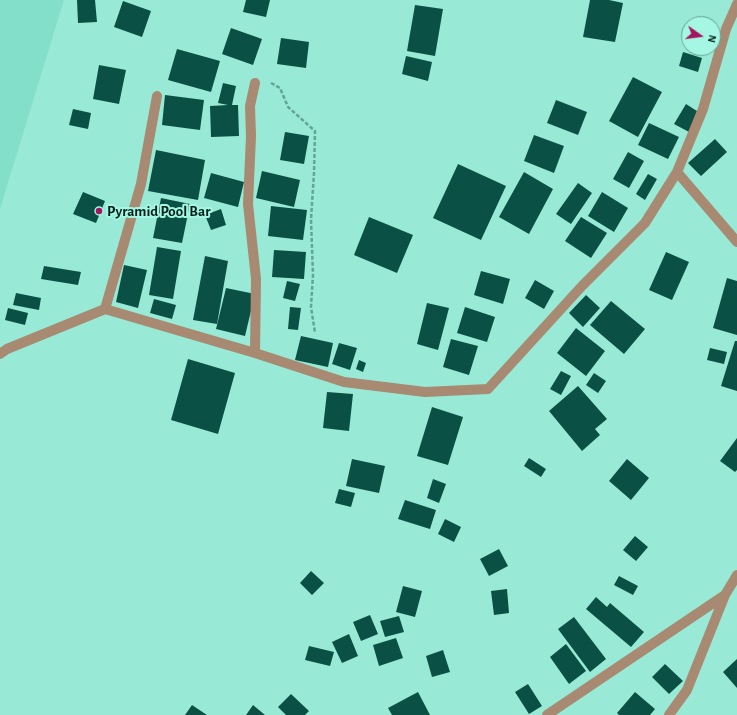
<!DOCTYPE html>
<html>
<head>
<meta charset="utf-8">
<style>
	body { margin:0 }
	#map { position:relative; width:737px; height:715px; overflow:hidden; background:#98ead6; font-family:"Alegreya Sans",sans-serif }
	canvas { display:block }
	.north { position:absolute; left:681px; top:16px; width:40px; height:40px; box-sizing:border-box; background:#a5f7e3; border:1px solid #63a193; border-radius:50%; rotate:104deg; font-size:11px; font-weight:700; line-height:16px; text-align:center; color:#00211a }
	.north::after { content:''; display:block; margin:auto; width:14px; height:18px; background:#a3165d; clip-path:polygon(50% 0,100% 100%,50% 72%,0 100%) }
</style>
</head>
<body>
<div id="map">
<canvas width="737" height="715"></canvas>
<div class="north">N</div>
</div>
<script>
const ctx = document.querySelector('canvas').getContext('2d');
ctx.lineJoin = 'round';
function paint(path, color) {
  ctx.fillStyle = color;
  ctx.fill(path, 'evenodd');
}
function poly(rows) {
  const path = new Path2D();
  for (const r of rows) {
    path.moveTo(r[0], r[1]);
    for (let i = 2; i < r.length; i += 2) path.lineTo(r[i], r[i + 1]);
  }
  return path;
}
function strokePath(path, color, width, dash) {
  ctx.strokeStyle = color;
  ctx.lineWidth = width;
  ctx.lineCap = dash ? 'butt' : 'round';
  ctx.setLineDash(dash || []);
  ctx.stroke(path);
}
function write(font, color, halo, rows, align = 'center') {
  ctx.font = font + ' "Alegreya Sans",sans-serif';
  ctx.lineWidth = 4;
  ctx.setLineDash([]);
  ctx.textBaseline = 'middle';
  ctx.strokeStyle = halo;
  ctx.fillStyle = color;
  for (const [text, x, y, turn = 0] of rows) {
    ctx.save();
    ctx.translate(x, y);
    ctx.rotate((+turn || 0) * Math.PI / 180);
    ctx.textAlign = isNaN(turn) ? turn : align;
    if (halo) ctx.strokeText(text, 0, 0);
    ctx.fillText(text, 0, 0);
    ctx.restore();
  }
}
paint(poly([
	[0,0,64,0,0,209]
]), '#83dfca');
paint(poly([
	[77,0,95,0,97,22,78,23],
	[246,0,270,0,266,17,243,12],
	[590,0,609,0,623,3,615,42,583,37],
	[123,1,151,11,142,37,114,27],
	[415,5,443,9,435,56,407,51],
	[231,28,262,39,253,65,222,54],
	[281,38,309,42,306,68,277,64],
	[177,49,220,61,211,92,168,80],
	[683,52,702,58,698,72,679,66],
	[406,56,432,62,428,81,402,74],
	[99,65,126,70,119,104,93,99],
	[633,77,662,92,638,137,609,121],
	[223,83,236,86,232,105,238,105,239,136,211,137,210,106,228,105,218,103],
	[165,95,204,100,200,130,162,125],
	[556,100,587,112,578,135,547,123],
	[686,104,700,113,689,132,674,124],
	[73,109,91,113,88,129,69,125],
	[649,123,679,137,668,159,638,145],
	[285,132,309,136,304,164,280,160],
	[534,135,564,146,554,173,524,161],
	[715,139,727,152,701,176,688,163],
	[156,150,205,160,198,200,148,191],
	[628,152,644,161,629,188,613,179],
	[458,164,506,186,481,240,433,218],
	[262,171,300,180,294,207,256,198],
	[524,172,553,189,529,234,499,217],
	[211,173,244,182,238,207,204,198],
	[648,174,657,179,645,200,636,194],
	[578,183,592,193,571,224,556,214],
	[83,192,105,201,96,223,73,214],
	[602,192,628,208,614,232,588,216],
	[161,198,190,204,182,243,153,238],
	[271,206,307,210,303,240,268,236],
	[221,209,226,225,211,230,205,215],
	[369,217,413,235,397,273,354,255],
	[581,217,607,233,591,258,565,241],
	[157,247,181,251,173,299,149,295],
	[274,250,306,252,304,279,272,277],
	[666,252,689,262,672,300,649,290],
	[205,256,228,261,217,324,193,320],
	[124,265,147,270,138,308,116,302],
	[44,266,81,272,78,285,41,279],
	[481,271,510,279,503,304,474,295],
	[727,278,737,281,737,335,713,328],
	[535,280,554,291,544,309,525,298],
	[287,281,300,284,295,301,283,298],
	[226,288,255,294,245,336,216,329],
	[16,293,41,298,39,310,13,305],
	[586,295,600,308,583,327,569,313],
	[154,299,176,305,172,319,150,313],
	[611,301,645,329,624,354,590,325],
	[427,303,449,308,438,350,417,344],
	[290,307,301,308,298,330,288,329],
	[465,307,495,317,487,342,457,333],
	[8,308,28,313,25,325,5,320],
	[576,328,605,351,586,376,557,353],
	[301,336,333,343,328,367,295,360],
	[451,339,478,346,469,375,443,367],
	[735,341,737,341,737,391,721,386],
	[339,343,357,348,350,370,332,364],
	[710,348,727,352,724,364,707,360],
	[188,359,235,373,218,434,171,420],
	[359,360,366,363,363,372,356,369],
	[561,371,571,376,561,395,550,389],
	[594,373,606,381,598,393,586,385],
	[578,386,607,419,595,429,600,435,582,451,549,411],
	[327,392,353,394,349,431,323,428],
	[432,407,463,417,448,465,417,456],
	[737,438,737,470,735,472,720,461],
	[529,458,546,469,541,477,524,466],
	[352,459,385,466,379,493,346,486],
	[627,459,649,478,631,500,609,481],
	[433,479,446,484,439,503,427,498],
	[339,489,355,493,351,507,335,503],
	[405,500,436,510,430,529,398,519],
	[445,519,461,527,454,542,438,534],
	[635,536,648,547,636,561,623,550],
	[499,549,508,566,489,576,480,559],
	[311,571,324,583,312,595,300,583],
	[619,576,638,586,633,595,614,585],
	[403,586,422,591,415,617,396,612],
	[507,589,509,613,494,615,491,591],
	[596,597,607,607,610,603,644,632,631,647,586,609],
	[370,615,378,634,361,641,353,622],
	[399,616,404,632,385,637,380,621],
	[574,617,606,659,590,672,558,629],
	[349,634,358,656,342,663,332,642],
	[396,638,403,658,379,666,373,645],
	[566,644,586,671,569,684,550,657],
	[309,646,334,652,330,666,305,660],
	[443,650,450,672,432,677,426,656],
	[737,659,737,688,723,672],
	[665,664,683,681,669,694,652,677],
	[528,684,542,706,529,714,515,692],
	[418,692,430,715,392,715,388,708],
	[635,692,655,709,650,715,619,715,617,713],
	[291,694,309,711,305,715,286,715,278,707],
	[192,705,207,715,185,715],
	[253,705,265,715,246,715]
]), '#0b5044');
strokePath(poly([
	[271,83,280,88,288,107,315,131,314,173,311,219,313,275,311,307,315,333]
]), '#63a595', 2.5, [4, 2]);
strokePath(poly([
	[255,83,250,106,251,136,248,204,256,279,255,353],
	[677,172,737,242],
	[105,309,141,184,157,96],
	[0,354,7,349,105,309,255,353,344,382,425,392,488,389,582,286,645,223,677,172,703,109,726,29,737,4],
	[547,715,725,595,737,575],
	[669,715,687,690,725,595]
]), '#a88972', 10);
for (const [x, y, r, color] of [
	[99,211,4,"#a3165d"]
]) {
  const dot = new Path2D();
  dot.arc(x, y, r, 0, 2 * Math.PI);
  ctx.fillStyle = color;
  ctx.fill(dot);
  strokePath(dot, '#a5f7e3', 1.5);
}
write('bold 15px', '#00211a', '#a5f7e3', [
	["Pyramid Pool Bar",107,211]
], 'left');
</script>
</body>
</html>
